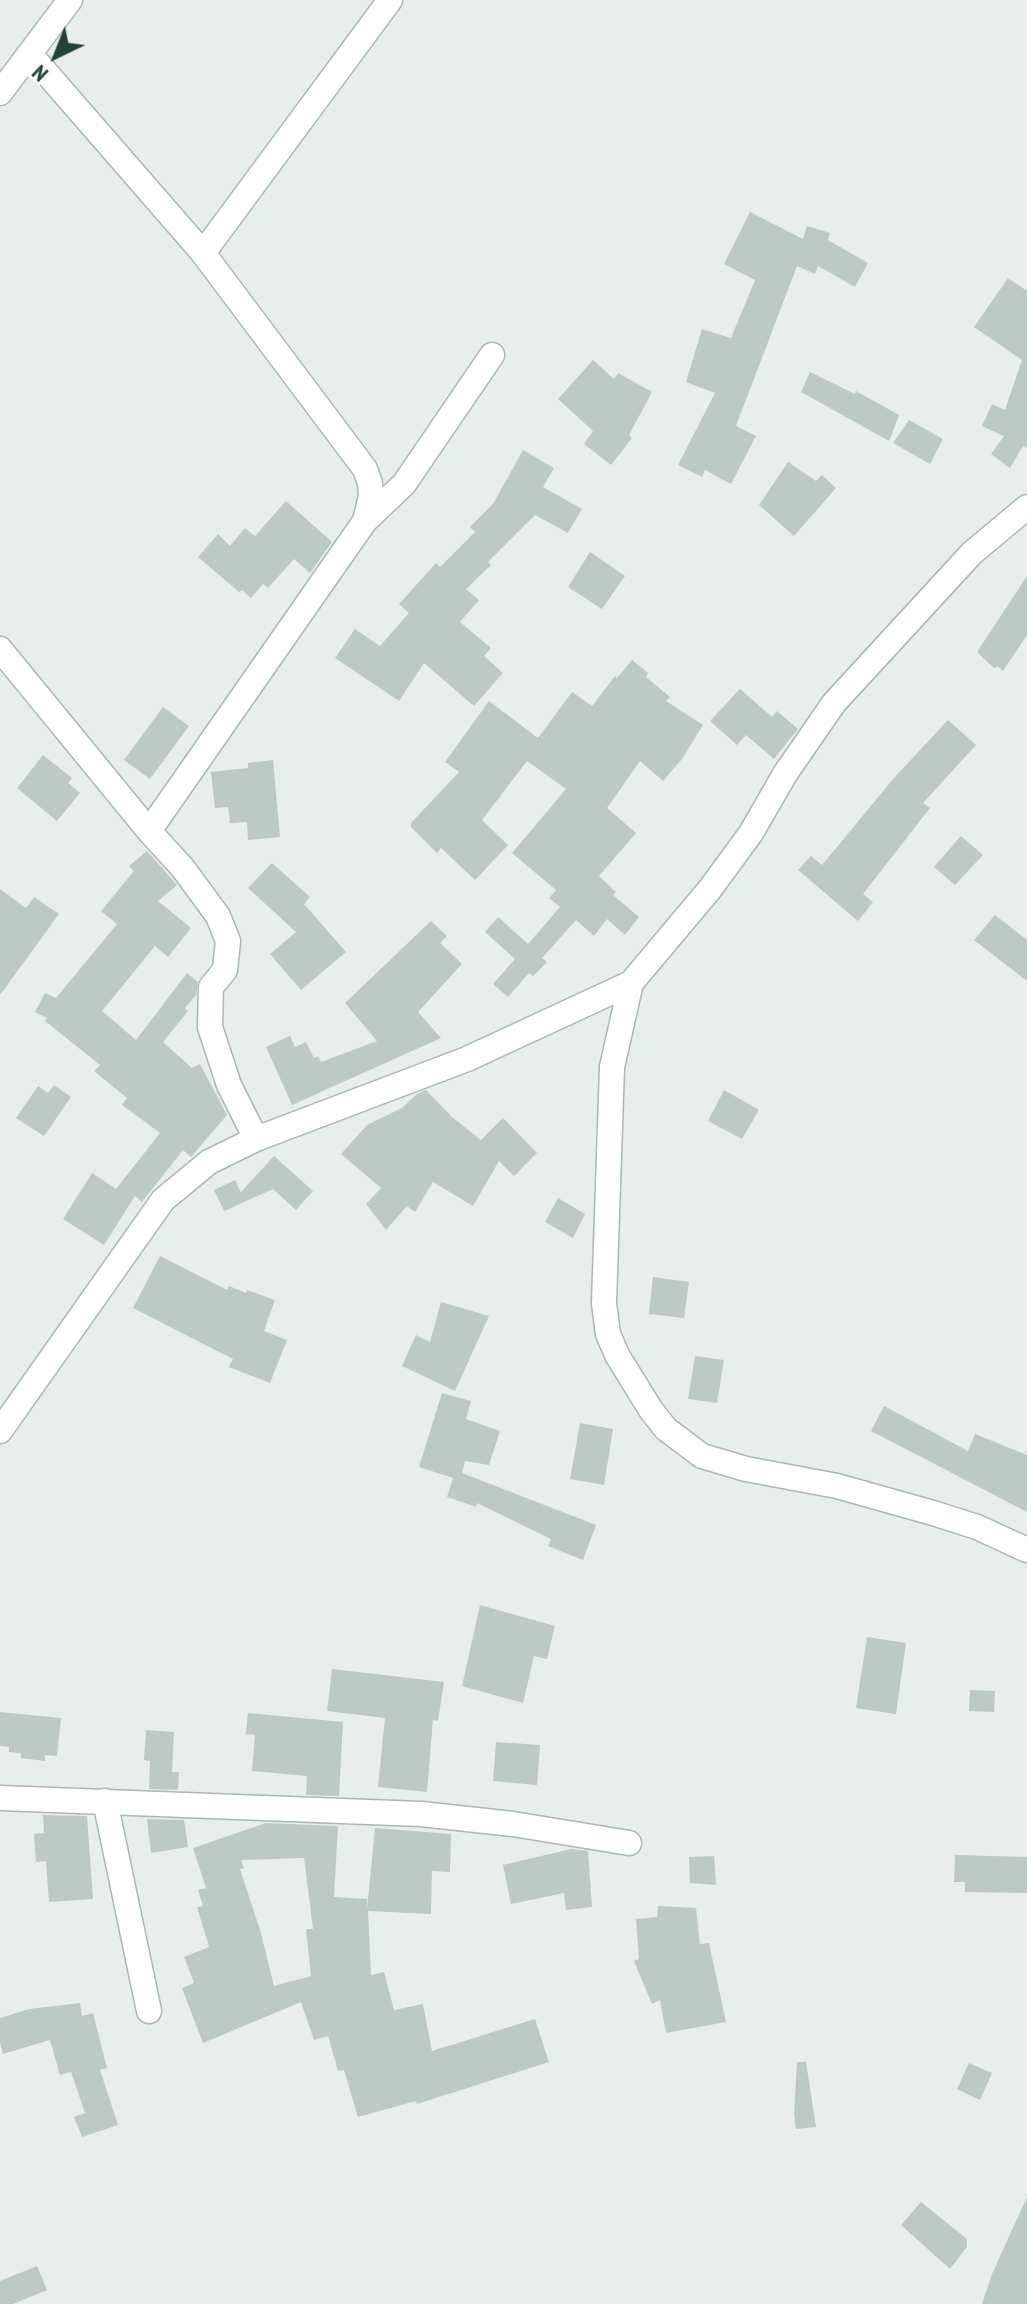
<!DOCTYPE html>
<html>
<head>
<meta charset="utf-8">
<style>
	body { margin:0 }
	#map { position:relative; width:1027px; height:2304px; overflow:hidden; background:#e6efeb; font-family:"PT Sans Narrow",sans-serif }
	canvas { display:block }
	.north { position:absolute; left:16px; top:16px; width:80px; height:80px; -webkit-text-stroke:6px #f7fbf9; paint-order:stroke; rotate:223deg; font-size:22px; font-weight:700; line-height:32px; text-align:center; color:#24423a }
	.north::after { content:''; display:block; margin:auto; width:28px; height:36px; background:#24423a; clip-path:polygon(50% 0,100% 100%,50% 72%,0 100%) }
</style>
</head>
<body>
<div id="map">
<canvas width="1027" height="2304"></canvas>
<div class="north">N</div>
</div>
<script>
const ctx = document.querySelector('canvas').getContext('2d');
ctx.lineJoin = 'round';
function paint(path, color) {
  ctx.fillStyle = color;
  ctx.fill(path, 'evenodd');
}
function poly(rows) {
  const path = new Path2D();
  for (const r of rows) {
    path.moveTo(r[0], r[1]);
    for (let i = 2; i < r.length; i += 2) path.lineTo(r[i], r[i + 1]);
  }
  return path;
}
function strokePath(path, color, width, dash) {
  ctx.strokeStyle = color;
  ctx.lineWidth = width;
  ctx.lineCap = dash ? 'butt' : 'round';
  ctx.setLineDash(dash || []);
  ctx.stroke(path);
}
paint(poly([
	[750,212,803,239,807,226,830,233,828,240,868,263,855,287,818,266,815,274,797,266,736,426,756,436,731,484,705,470,702,477,678,465,715,393,686,382,702,329,731,338,755,280,724,264],
	[1008,278,1027,291,1027,448,1023,446,1010,468,991,454,1004,436,982,426,992,404,1005,410,1022,360,974,327],
	[593,360,614,379,618,373,652,392,629,435,632,438,611,465,584,444,593,431,558,399],
	[810,372,855,394,856,391,899,415,889,441,801,392],
	[909,420,943,439,930,464,893,443],
	[523,450,554,468,543,487,582,509,568,533,535,515,488,562,491,565,466,589,479,600,460,622,491,648,484,656,503,673,474,706,424,663,399,701,335,658,355,629,380,646,409,613,399,604,436,563,440,567,475,532,470,527,493,504],
	[788,462,816,481,822,475,836,488,794,536,759,505],
	[286,501,332,542,310,573,294,559,268,588,263,584,251,598,242,590,239,592,198,557,218,534,230,546,245,528,255,536],
	[590,552,625,576,602,609,568,587],
	[1027,576,1027,635,1003,671,997,666,995,669,977,652],
	[632,660,648,673,646,677,670,697,666,701,703,725,682,759,663,781,640,761,607,808,636,833,599,876,616,892,613,895,639,917,625,935,607,919,594,936,576,920,542,958,547,962,533,976,529,973,508,997,493,984,515,959,485,932,498,917,528,944,560,907,549,898,556,890,512,853,566,789,527,761,482,820,508,845,475,880,441,848,437,853,411,827,411,823,459,772,445,762,489,701,538,738,572,692,592,706,615,676,617,678],
	[740,689,772,717,777,711,798,729,774,759,746,735,737,745,710,721],
	[163,707,189,726,150,779,124,760],
	[948,720,976,745,923,803,930,808,863,894,873,902,858,921,798,870,811,856,822,865,894,778],
	[43,755,72,778,68,783,80,793,57,821,17,788],
	[273,760,280,837,248,840,247,822,230,823,228,807,215,808,211,772,248,768,248,763],
	[961,836,983,855,955,885,934,867],
	[147,851,177,885,158,901,191,928,168,957,155,946,102,1011,136,1040,187,973,198,982,196,995,185,1008,188,1011,163,1042,192,1068,200,1064,227,1115,191,1157,183,1150,142,1202,135,1196,104,1245,63,1219,92,1173,116,1189,160,1133,122,1105,127,1098,94,1071,100,1065,45,1021,47,1018,35,1012,45,993,56,998,117,924,101,911,134,871,129,866],
	[272,863,310,897,304,904,346,952,301,990,270,954,296,932,248,888],
	[0,889,26,908,34,897,59,914,0,995],
	[995,915,1027,940,1027,981,974,940],
	[431,921,447,936,440,943,462,964,418,1012,441,1038,292,1105,266,1047,290,1036,295,1047,306,1042,314,1058,318,1056,321,1062,377,1041,345,1003],
	[54,1085,71,1097,44,1136,16,1118,38,1086,48,1093],
	[426,1090,452,1117,481,1140,503,1118,537,1153,514,1176,499,1161,473,1206,433,1182,415,1212,407,1206,386,1230,366,1204,381,1188,341,1154,367,1125,402,1108,417,1094],
	[724,1090,759,1110,742,1139,708,1121],
	[274,1156,313,1191,296,1210,273,1189,224,1211,214,1190,235,1180,241,1192],
	[558,1198,585,1214,573,1238,545,1222],
	[160,1256,227,1290,229,1286,246,1293,247,1290,275,1300,264,1331,287,1340,270,1383,229,1367,233,1359,133,1308],
	[653,1277,689,1282,684,1318,649,1314],
	[441,1302,489,1316,455,1391,402,1366,416,1335,430,1342],
	[695,1356,724,1360,717,1403,688,1399],
	[442,1393,471,1401,466,1419,500,1431,489,1465,465,1461,462,1473,596,1525,583,1560,548,1546,551,1539,477,1503,476,1507,447,1497,453,1478,419,1467],
	[884,1406,968,1451,975,1434,1027,1455,1027,1512,871,1431],
	[580,1423,613,1429,604,1485,570,1479],
	[480,1605,555,1626,547,1659,534,1656,523,1703,462,1686],
	[867,1637,906,1643,896,1714,856,1708],
	[332,1669,444,1682,438,1721,433,1720,427,1792,378,1787,385,1718,327,1711],
	[970,1690,995,1691,994,1712,969,1711],
	[0,1712,61,1718,57,1756,45,1755,45,1761,21,1758,21,1753,9,1752,9,1747,0,1746],
	[248,1713,343,1722,339,1796,306,1795,307,1776,252,1771,255,1735,246,1734],
	[146,1730,174,1732,172,1772,179,1772,178,1790,149,1789,150,1761,144,1760],
	[496,1742,540,1745,537,1785,493,1781],
	[43,1815,87,1816,93,1899,49,1902,46,1861,36,1862,34,1834,44,1833],
	[147,1819,184,1820,188,1847,151,1853],
	[266,1823,338,1826,334,1897,367,1899,367,1909,375,1828,451,1834,450,1872,432,1871,431,1914,368,1911,371,1975,384,1972,394,2010,423,2004,432,2051,535,2019,549,2062,417,2104,416,2101,358,2117,344,2070,338,2071,328,2036,314,2040,301,2002,203,2043,182,1988,194,1983,184,1957,209,1947,197,1907,203,1906,198,1890,206,1888,193,1848],
	[304,1858,313,1929,306,1929,311,1976,274,1986,261,1933,240,1869,244,1868,241,1860],
	[571,1849,588,1851,592,1907,566,1910,564,1893,511,1904,503,1865],
	[955,1855,1027,1857,1027,1893,965,1892,965,1882,954,1882],
	[714,1856,716,1885,690,1883,689,1857],
	[658,1906,696,1908,700,1944,709,1943,726,2022,666,2033,660,2000,652,2004,634,1961,639,1959,636,1919,657,1917],
	[80,2003,82,2016,93,2013,107,2068,100,2070,118,2125,82,2137,74,2117,85,2113,71,2072,60,2075,50,2040,3,2054,0,2042,0,2018,29,2009],
	[797,2062,806,2062,816,2127,796,2129,794,2114],
	[969,2063,992,2073,980,2100,957,2089],
	[1027,2197,1027,2304,982,2304,992,2274],
	[921,2202,967,2239,967,2247,950,2269,901,2225],
	[37,2266,47,2290,13,2304,0,2304,0,2281]
]), '#bbcac4');
const minor = poly([
	[30,54,203,253,365,469,370,483,371,496,365,521,149,831],
	[0,93,70,0],
	[203,253,390,0],
	[365,521,404,484,492,355],
	[0,649,149,831,182,867,218,916,228,941,225,970,211,987,210,1027,229,1085,256,1139],
	[631,983,612,1067,604,1303,608,1334,617,1355,651,1410,666,1429,702,1456,746,1469,837,1486,933,1513,977,1527,1027,1550],
	[0,1431,163,1200,209,1162,256,1139,467,1059,631,983,710,889,751,833,785,774,834,703,972,553,1027,507],
	[0,1798,421,1814,513,1824,629,1843],
	[105,1801,149,2011]
]);
strokePath(minor, '#a8b8b2', 27);
strokePath(minor, '#fff', 24);
</script>
</body>
</html>
